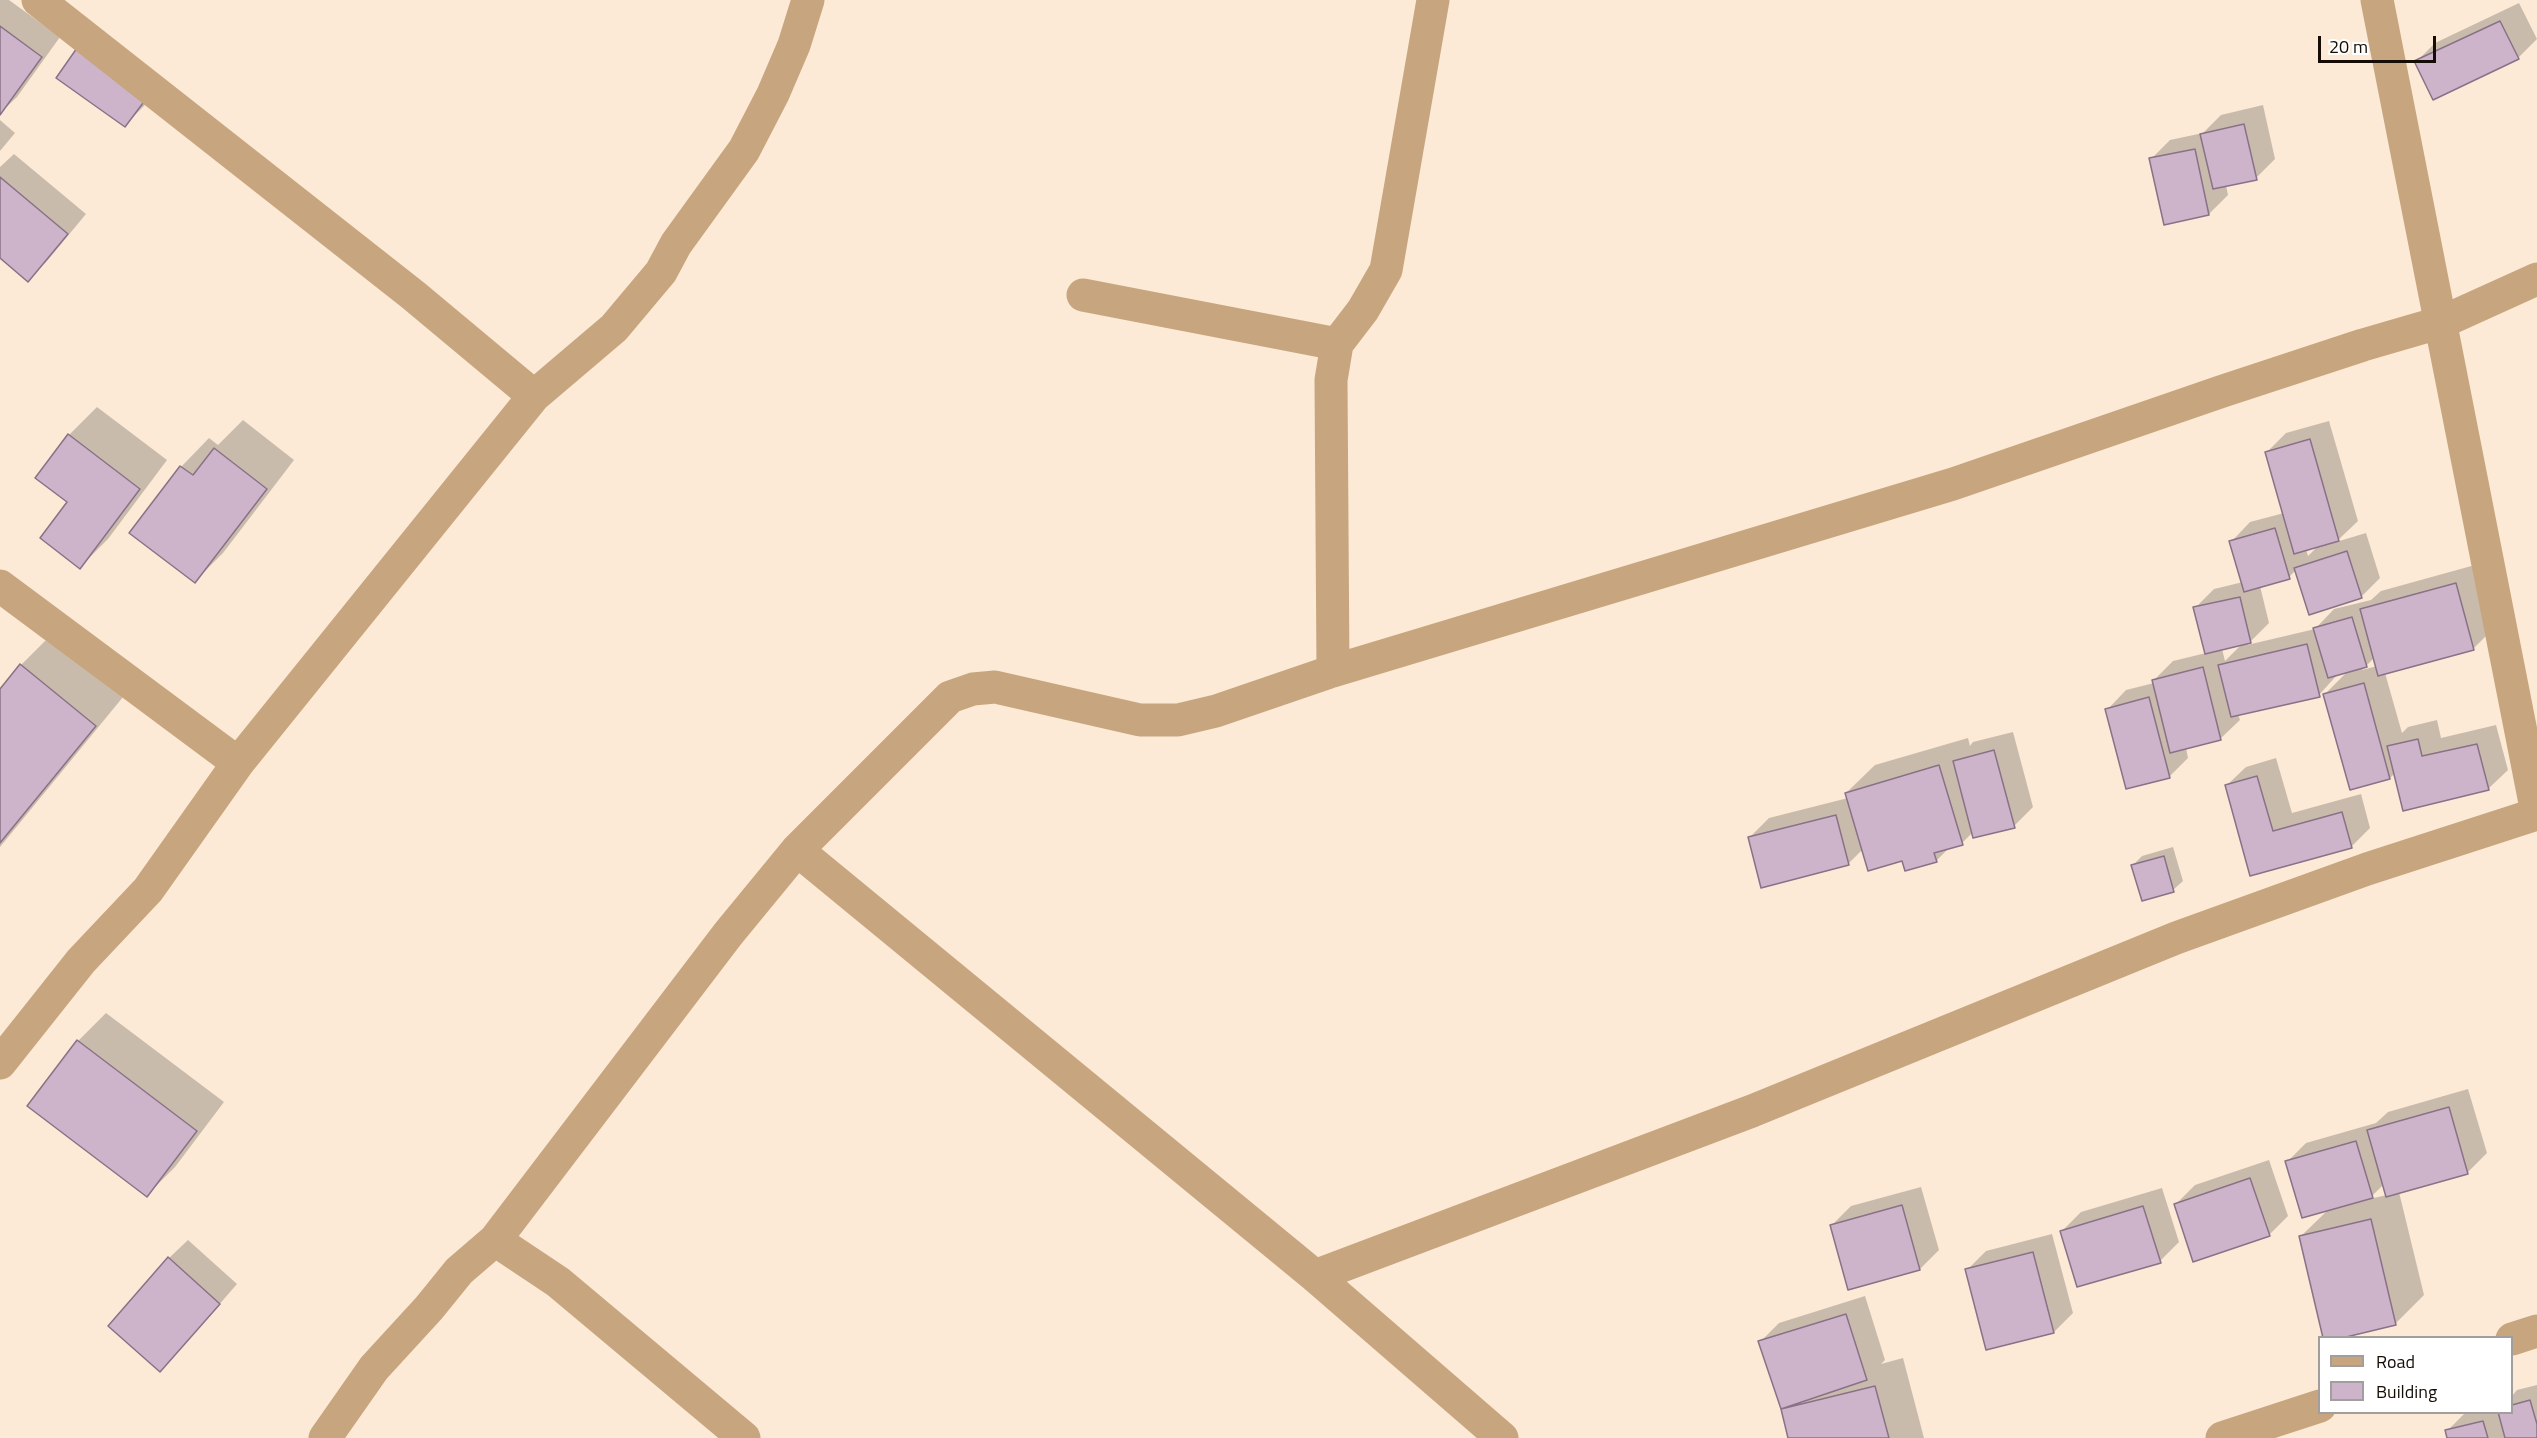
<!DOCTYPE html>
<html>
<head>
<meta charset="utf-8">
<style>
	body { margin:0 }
	#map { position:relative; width:2537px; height:1438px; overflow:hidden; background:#fcead6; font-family:"Titillium Web",sans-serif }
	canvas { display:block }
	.legend { position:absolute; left:2318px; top:1336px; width:195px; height:78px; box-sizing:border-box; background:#fff; border:2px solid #a19e9b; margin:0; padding:8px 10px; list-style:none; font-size:18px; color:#150d05 }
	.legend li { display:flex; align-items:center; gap:12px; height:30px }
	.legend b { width:30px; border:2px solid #a19e9b }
	.scale { position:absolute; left:2318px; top:36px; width:118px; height:27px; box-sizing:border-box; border:3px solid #150d05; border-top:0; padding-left:8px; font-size:18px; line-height:21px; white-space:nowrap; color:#150d05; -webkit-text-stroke:4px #fff; paint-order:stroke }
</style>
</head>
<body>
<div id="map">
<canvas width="2537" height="1438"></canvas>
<ul class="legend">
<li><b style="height:8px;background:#c7a67f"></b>Road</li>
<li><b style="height:16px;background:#cdb4ca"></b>Building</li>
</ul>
<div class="scale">20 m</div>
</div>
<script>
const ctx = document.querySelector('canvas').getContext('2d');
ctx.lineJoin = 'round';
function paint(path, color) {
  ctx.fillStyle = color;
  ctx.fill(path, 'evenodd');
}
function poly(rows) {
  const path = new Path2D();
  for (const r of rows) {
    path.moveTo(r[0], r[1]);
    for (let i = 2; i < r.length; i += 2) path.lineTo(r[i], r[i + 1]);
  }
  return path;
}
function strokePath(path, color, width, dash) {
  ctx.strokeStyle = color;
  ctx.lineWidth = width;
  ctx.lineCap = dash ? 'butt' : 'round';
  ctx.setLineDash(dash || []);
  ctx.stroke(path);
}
paint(poly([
	[0,0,9,0,60,37,17,97,0,113],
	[2519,3,2537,39,2518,58,2416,62,2435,43],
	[58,77,164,79,144,106,125,125],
	[2263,105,2275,159,2256,178,2226,185,2228,195,2209,214,2151,159,2170,140,2203,133,2221,115],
	[0,120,15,133,0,151],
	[14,154,86,214,47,261,28,280,0,257,0,167],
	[97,407,167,460,108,539,80,567,69,501,69,435],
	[243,420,294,460,223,553,195,581,131,533,181,467,209,438,218,445],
	[2329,421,2358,521,2336,542,2366,533,2380,578,2361,597,2296,570,2289,577,2260,586,2269,623,2247,645,2315,629,2334,609,2371,600,2381,591,2475,565,2493,629,2474,648,2385,673,2402,733,2408,727,2437,720,2441,738,2496,725,2508,770,2488,789,2395,773,2390,778,2325,694,2348,671,2338,674,2319,695,2238,714,2240,720,2220,739,2186,748,2188,758,2169,777,2107,710,2126,690,2154,683,2154,680,2173,661,2206,653,2195,608,2214,589,2243,582,2231,542,2250,522,2284,513,2267,452,2286,433],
	[2319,545,2308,556,2306,549],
	[2242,644,2225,661,2222,649],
	[2375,657,2377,666,2362,670],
	[49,637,123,697,0,847,0,691,21,665],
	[2013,732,2033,807,2014,826,1973,832,1962,843,1950,847,1936,861,1903,859,1863,849,1848,864,1750,837,1769,818,1848,798,1846,793,1875,765,1968,738,1970,746,1973,742],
	[2276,758,2292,813,2361,794,2370,828,2351,847,2251,874,2226,786,2246,767],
	[2173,847,2183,881,2173,890,2133,865,2142,856],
	[106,1013,224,1102,175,1167,147,1195,78,1041],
	[2468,1089,2487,1153,2468,1172,2399,1192,2424,1295,2396,1323,2300,1237,2329,1209,2287,1162,2306,1143,2376,1123,2388,1112],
	[2384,1184,2387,1195,2369,1199],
	[2269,1160,2288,1216,2269,1235,2175,1205,2195,1185],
	[1921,1187,1939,1250,1920,1269,1849,1288,1832,1225,1851,1206],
	[2162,1188,2179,1242,2160,1261,2062,1231,2081,1212],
	[2052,1234,2073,1313,2054,1332,1967,1270,1986,1251],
	[188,1240,237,1284,179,1351,169,1258],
	[1865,1296,1885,1360,1881,1364,1903,1358,1924,1438,1790,1438,1783,1410,1787,1406,1760,1342,1779,1323],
	[2537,1385,2537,1438,2449,1438,2447,1431,2466,1412,2512,1412,2512,1396,2517,1390]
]), '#0003');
const building = poly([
	[2500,21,2519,59,2433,100,2414,61,2500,21],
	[0,26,42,57,0,115,0,26],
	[77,48,146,99,125,127,56,78,77,48],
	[2244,124,2257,180,2213,189,2200,134,2244,124],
	[2195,149,2209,215,2164,225,2149,158,2195,149],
	[0,177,68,234,28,282,0,258,0,177],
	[68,434,140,489,80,569,40,538,67,502,35,478,68,434],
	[2310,439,2339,541,2294,554,2265,452,2310,439],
	[214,448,267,489,195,583,129,533,180,466,193,475,214,448],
	[2275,528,2290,579,2244,592,2229,541,2275,528],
	[2347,551,2362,598,2309,615,2294,568,2347,551],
	[2456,583,2474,650,2378,676,2360,609,2456,583],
	[2240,597,2251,643,2205,654,2193,607,2240,597],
	[2352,617,2367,667,2328,678,2313,628,2352,617],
	[2307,644,2320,697,2231,717,2218,665,2307,644],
	[20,664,96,726,0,843,0,689,20,664],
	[2203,667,2221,740,2170,753,2152,680,2203,667],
	[2364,683,2390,779,2350,790,2323,694,2364,683],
	[2149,697,2170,778,2126,789,2105,709,2149,697],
	[2418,739,2422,756,2477,744,2489,790,2403,811,2387,746,2418,739],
	[1994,750,2015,828,1973,838,1953,761,1994,750],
	[1939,765,1963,845,1934,853,1937,862,1905,871,1902,861,1868,871,1845,793,1939,765],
	[2257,776,2273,831,2342,812,2352,848,2250,876,2225,785,2257,776],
	[1836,815,1849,865,1761,888,1748,837,1836,815],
	[2164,856,2174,892,2142,901,2131,865,2164,856],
	[77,1040,197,1131,147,1197,27,1106,77,1040],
	[2449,1107,2468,1174,2386,1197,2367,1130,2449,1107],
	[2356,1141,2373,1198,2302,1218,2285,1161,2356,1141],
	[2250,1178,2270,1236,2193,1262,2174,1204,2250,1178],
	[1902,1205,1920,1270,1848,1290,1830,1225,1902,1205],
	[2143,1206,2161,1263,2077,1287,2060,1231,2143,1206],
	[2371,1219,2396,1325,2342,1338,2323,1338,2299,1236,2371,1219],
	[2033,1252,2054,1333,1986,1350,1965,1269,2033,1252],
	[168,1257,220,1304,160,1372,108,1326,168,1257],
	[1846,1314,1867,1380,1781,1409,1758,1341,1846,1314],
	[1875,1386,1889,1438,1788,1438,1781,1409,1875,1386],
	[2530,1400,2537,1424,2537,1438,2505,1438,2498,1412,2512,1412,2512,1405,2530,1400],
	[2483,1421,2488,1438,2447,1438,2445,1430,2483,1421]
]);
paint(building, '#cdb4ca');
strokePath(building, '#897287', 1.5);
strokePath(poly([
	[38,0,413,295,534,396],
	[2377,0,2537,813],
	[1083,295,1337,344],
	[0,586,238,763,534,396,614,328,661,272,676,244,744,150,773,94,794,45,808,0],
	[1333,671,1331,380,1337,344,1363,310,1386,270,1433,0],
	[797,850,1315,1276,1502,1438],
	[0,1063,81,961,148,890,238,763],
	[495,1240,558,1282,744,1438],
	[1315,1276,1752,1111,2176,938,2367,869,2537,814],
	[2512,1339,2537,1331],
	[325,1438,374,1368,429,1308,459,1271,495,1240,728,934,797,850,950,697,973,689,995,687,1140,720,1178,720,1216,711,1333,671,1953,484,2223,391,2363,345,2442,322,2537,279],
	[2222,1438,2320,1406]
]), '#c7a67f', 33);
</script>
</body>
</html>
